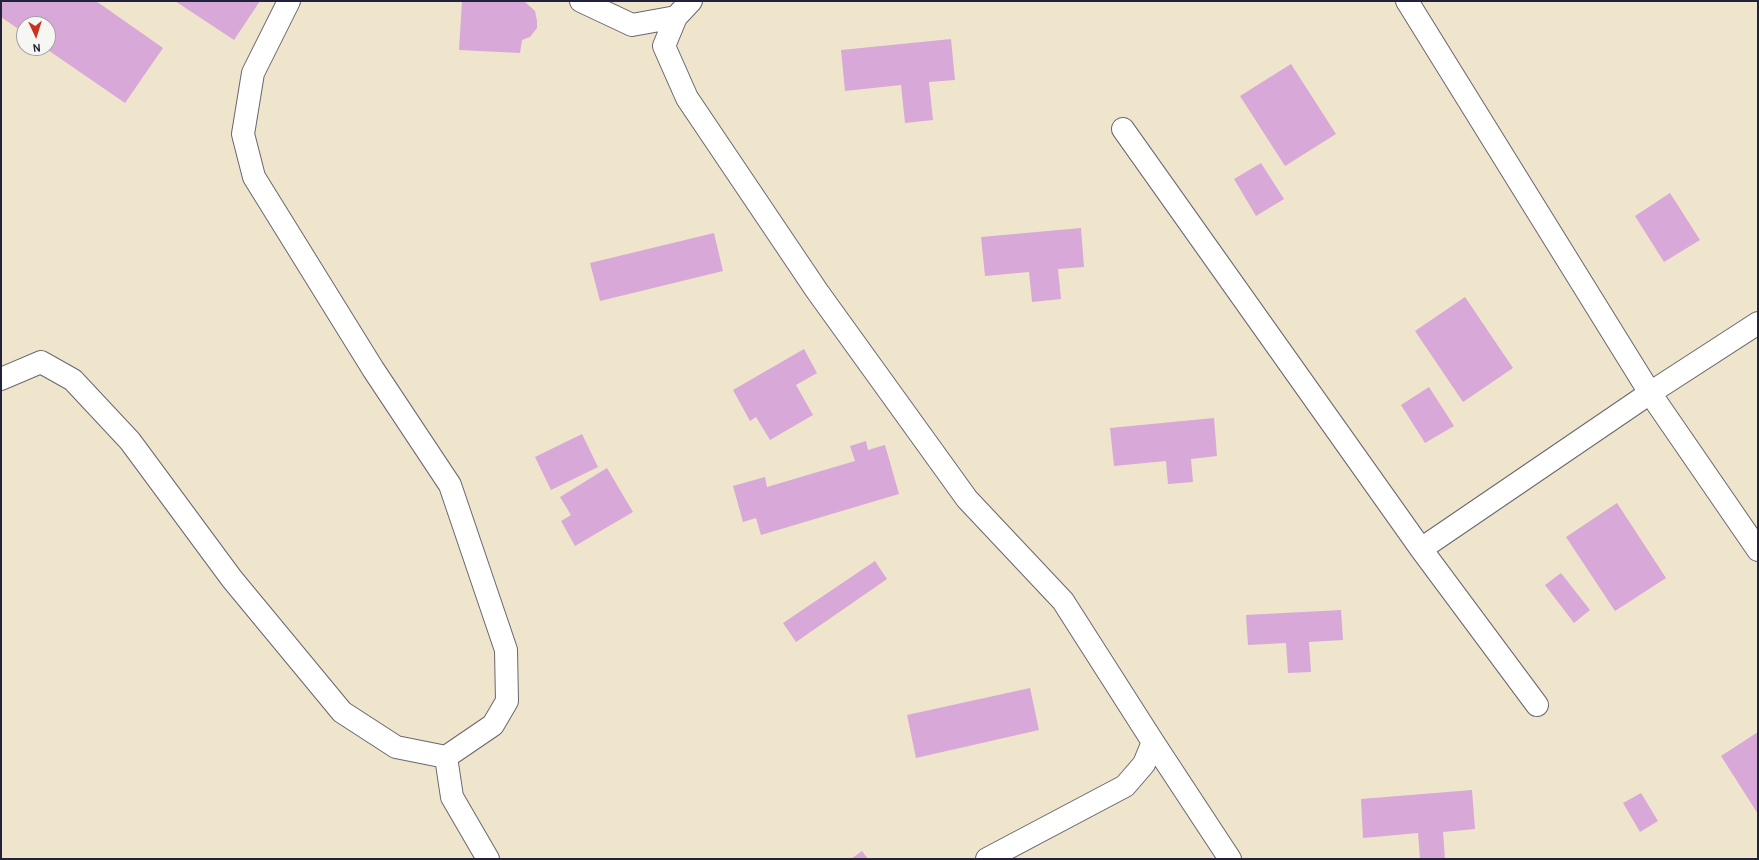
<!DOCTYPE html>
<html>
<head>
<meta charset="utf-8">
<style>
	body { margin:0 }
	#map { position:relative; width:1759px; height:860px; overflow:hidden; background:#efe5cc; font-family:Pangolin,sans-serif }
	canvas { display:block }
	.frame { position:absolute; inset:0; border:2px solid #22223b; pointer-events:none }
	.north { position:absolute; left:16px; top:16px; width:40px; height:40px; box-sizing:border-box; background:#f6f6f2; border:1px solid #a1a1a9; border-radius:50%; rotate:176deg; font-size:11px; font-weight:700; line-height:16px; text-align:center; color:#22223b }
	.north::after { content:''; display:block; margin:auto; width:14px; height:18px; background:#c8321e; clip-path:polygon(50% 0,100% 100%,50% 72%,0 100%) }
</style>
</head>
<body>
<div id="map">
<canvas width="1759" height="860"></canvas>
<div class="frame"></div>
<div class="north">N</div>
</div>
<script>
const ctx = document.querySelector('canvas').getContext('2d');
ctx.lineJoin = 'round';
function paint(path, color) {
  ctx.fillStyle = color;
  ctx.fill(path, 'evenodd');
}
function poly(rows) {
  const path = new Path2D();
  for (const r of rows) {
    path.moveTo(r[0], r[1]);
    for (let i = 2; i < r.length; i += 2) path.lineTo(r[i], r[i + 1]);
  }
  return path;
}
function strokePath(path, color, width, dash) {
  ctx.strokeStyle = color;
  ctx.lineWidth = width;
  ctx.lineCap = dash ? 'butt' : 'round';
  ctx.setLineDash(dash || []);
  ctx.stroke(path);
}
paint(poly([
	[1,1,96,1,163,48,125,103,45,48,48,48,48,24,24,24,24,33,1,17],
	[175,1,260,1,234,40],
	[462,1,524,1,535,11,537,21,537,28,530,37,522,40,520,53,459,50],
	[951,39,955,80,929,82,933,120,905,123,901,85,845,91,841,50],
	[1291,64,1336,134,1285,166,1240,96],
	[1261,163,1284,199,1256,216,1234,179],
	[1670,193,1700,240,1664,262,1635,216],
	[1081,228,1084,267,1058,269,1061,299,1032,302,1029,272,985,276,981,237],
	[714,233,723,271,600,301,590,263],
	[1465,297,1513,368,1463,402,1415,331],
	[804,349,817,373,796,385,813,415,770,440,756,417,750,421,733,390],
	[1429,387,1454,426,1425,443,1401,405],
	[1214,418,1217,456,1191,459,1193,482,1168,484,1166,461,1114,466,1110,428],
	[582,434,598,467,551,490,535,457],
	[866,441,868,450,885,445,899,494,761,535,756,518,743,522,733,486,765,477,767,487,855,461,850,446],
	[607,468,633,512,575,546,561,521,571,515,560,497],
	[1617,503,1666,578,1615,611,1566,537],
	[875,561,887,579,796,642,783,623],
	[1561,573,1590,610,1574,623,1545,585],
	[1341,610,1343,640,1309,642,1311,672,1288,673,1286,643,1248,645,1246,615],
	[1030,688,1039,730,916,758,907,715],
	[1758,732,1758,814,1721,756],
	[1472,790,1475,829,1443,832,1445,859,1420,859,1418,833,1363,838,1361,799],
	[1641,793,1658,821,1640,832,1623,803],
	[862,851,868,859,851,859]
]), '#d8a8d8');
const minor = poly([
	[581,1,632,25,676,17,664,46,687,98,817,291,967,499,1063,601,1153,742,1230,859],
	[1407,1,1650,393,1758,550],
	[676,17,691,1],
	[1123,129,1421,549,1537,705],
	[1,379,41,362,73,380,130,441,232,579,342,712,396,747,446,757,493,725,507,701,506,650,450,485,373,369,254,177,243,134,253,73,289,1],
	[1421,549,1650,393,1758,323],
	[446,757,452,797,488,859],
	[987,859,1125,786,1144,764,1153,742]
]);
strokePath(minor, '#6a666e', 24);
strokePath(minor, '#fff', 22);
</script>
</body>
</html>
